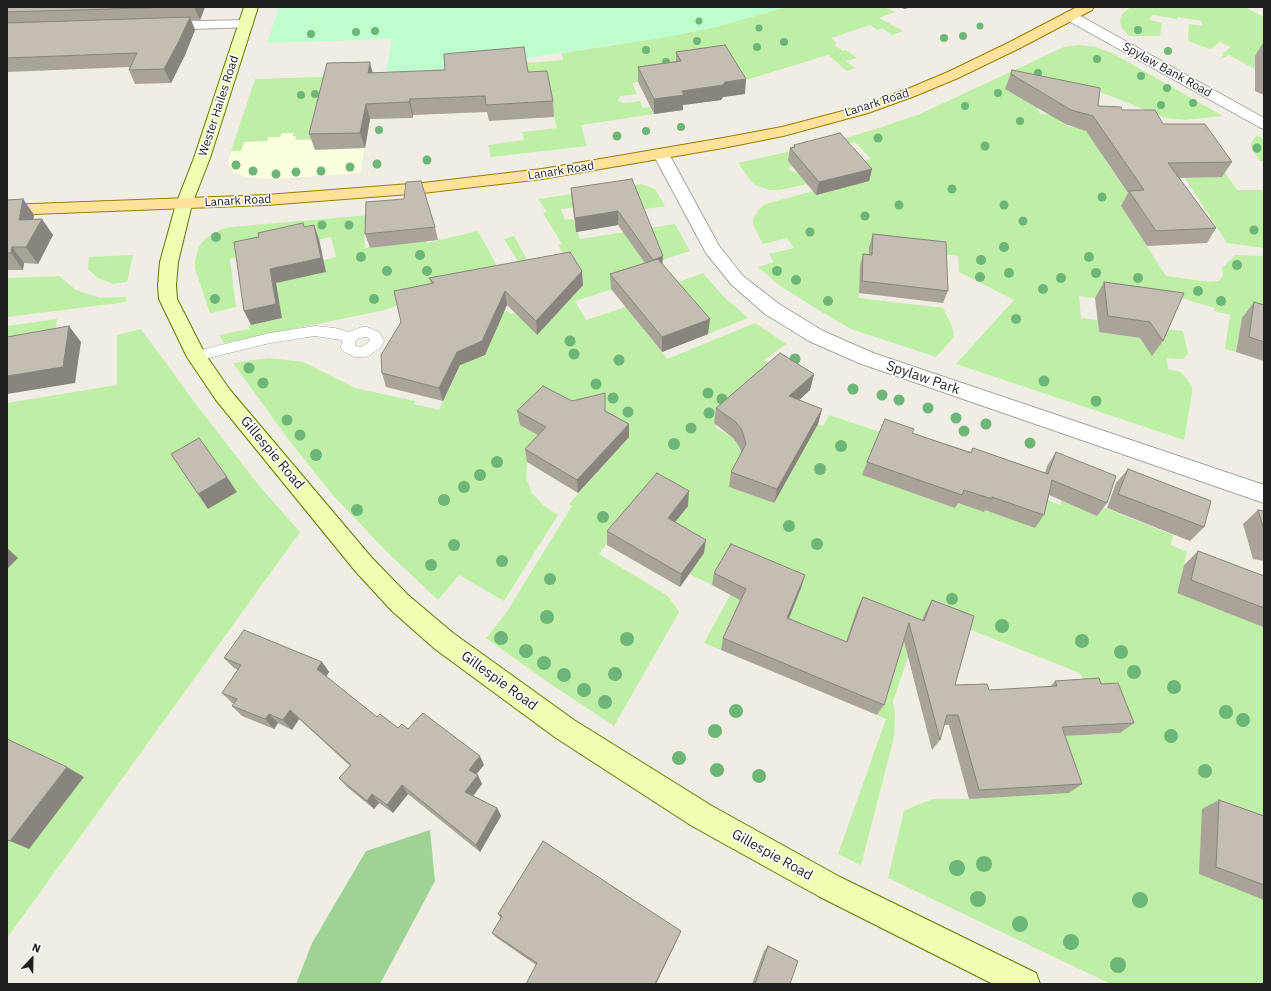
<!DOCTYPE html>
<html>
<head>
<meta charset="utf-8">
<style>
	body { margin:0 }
	#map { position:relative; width:1271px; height:991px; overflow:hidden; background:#f0eee4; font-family:"IBM Plex Sans",sans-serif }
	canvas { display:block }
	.frame { position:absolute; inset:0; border:8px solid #1e1e1e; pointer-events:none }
	.north { position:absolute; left:12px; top:939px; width:40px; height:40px; -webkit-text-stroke:3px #fff; paint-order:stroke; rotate:22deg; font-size:11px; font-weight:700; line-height:16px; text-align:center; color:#1e1e1e }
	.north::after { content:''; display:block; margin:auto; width:14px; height:18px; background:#1e1e1e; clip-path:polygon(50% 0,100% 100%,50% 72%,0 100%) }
</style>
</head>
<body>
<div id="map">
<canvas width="1271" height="991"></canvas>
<div class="frame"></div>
<div class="north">N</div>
</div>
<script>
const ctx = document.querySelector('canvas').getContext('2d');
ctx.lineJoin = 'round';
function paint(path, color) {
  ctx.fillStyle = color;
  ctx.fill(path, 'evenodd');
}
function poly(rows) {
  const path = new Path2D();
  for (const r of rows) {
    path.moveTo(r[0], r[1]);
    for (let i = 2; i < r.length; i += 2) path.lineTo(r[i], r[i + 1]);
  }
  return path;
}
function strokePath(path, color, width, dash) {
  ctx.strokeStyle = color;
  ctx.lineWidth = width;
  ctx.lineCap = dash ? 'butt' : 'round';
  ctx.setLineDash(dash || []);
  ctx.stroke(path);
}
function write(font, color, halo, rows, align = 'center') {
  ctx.font = font + ' "IBM Plex Sans",sans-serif';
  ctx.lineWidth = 3;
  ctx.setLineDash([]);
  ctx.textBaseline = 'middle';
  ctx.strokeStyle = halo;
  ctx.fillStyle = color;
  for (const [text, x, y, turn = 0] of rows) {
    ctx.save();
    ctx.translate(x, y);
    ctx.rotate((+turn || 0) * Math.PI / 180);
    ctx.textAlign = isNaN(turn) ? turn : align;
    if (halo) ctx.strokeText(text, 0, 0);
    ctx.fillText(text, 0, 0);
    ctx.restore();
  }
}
paint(poly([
	[378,75,360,173,271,179,247,177,233,172,228,162,255,79]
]), '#faffde');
paint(poly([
	[787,7,884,7,895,12,879,18,903,31,892,35,882,28,877,30,870,25,831,38,837,43,834,45,843,51,846,50,857,58,846,61,855,68,847,71,828,55,749,79,737,80,685,59,673,61,688,90,662,78,632,83,637,94,621,96,618,99,618,101,624,103,640,101,643,108,650,107,654,114,581,125,587,146,491,157,488,145,524,140,522,132,557,128,554,117,530,88,526,63,563,60,562,53,660,38,712,28],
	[1131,7,1245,7,1264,17,1264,69,1259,71,1229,55,1218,60,1224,55,1222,54,1231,47,1220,42,1210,49,1188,41,1189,24,1202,26,1202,21,1178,17,1177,19,1154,15,1151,16,1150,20,1162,23,1160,36,1129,36,1122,28,1120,21,1122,14],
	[1078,45,1096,47,1112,53,1223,116,1185,120,1166,118,1093,89,1035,103,1040,114,1055,115,1060,122,1070,127,1083,129,1107,130,1105,160,1136,205,1121,206,1166,276,1209,282,1219,281,1223,276,1222,268,1235,255,1264,256,1264,324,1242,318,1236,352,1225,349,1230,315,1214,311,1215,308,1171,295,1128,303,1079,296,1081,318,1097,320,1099,332,1140,338,1144,345,1156,328,1183,331,1188,354,1183,359,1167,358,1168,369,1180,372,1186,378,1192,387,1192,393,1184,440,956,364,1014,300,959,272,958,256,932,253,869,267,860,266,859,298,943,308,952,326,954,334,953,338,936,357,851,329,822,312,780,286,758,267,774,262,769,254,794,248,787,238,763,244,753,225,753,219,759,209,766,204,813,191,853,164,871,159,855,142,792,158,793,160,788,161,793,166,789,168,790,171,798,173,813,183,779,190,770,190,757,186,751,181,738,163,836,141,882,127,920,114,1064,47],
	[447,68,448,76,385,89,381,119,370,119,369,123,348,123,330,139,295,140,296,136,292,136,294,133,282,133,280,137,268,137,267,141,244,142,241,151,231,151,255,79,378,75],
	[1257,135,1264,139,1264,161,1260,161,1252,150,1251,143],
	[1218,162,1237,190,1262,190,1264,192,1264,248,1227,243,1185,178,1201,177],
	[641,184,655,189,665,206,639,210,578,207,561,209,565,220,573,219,580,239,675,224,690,251,647,265,654,276,575,301,586,320,657,297,635,319,667,359,755,323,786,344,764,360,777,368,723,415,715,427,733,438,739,446,742,455,729,487,774,503,818,424,823,426,829,415,880,432,863,475,955,508,957,503,988,496,1037,496,1060,505,1071,475,1100,506,1173,535,1171,545,1187,552,1177,593,1264,617,1264,984,1111,984,888,878,904,811,919,804,934,799,969,799,1050,737,1120,733,1087,689,1080,673,966,628,912,646,893,701,895,713,894,737,861,865,838,854,886,719,877,715,841,655,783,631,757,571,721,650,704,643,746,566,729,558,712,585,689,574,616,531,599,554,668,596,679,612,614,726,552,685,486,638,506,613,572,506,569,504,629,437,538,435,527,462,526,478,532,493,543,505,558,515,504,601,459,575,438,600,386,551,332,494,288,439,233,363,269,358,303,362,355,388,415,401,414,404,439,410,462,362,474,356,484,357,498,325,398,305,385,310,224,343,219,335,249,329,249,325,282,318,245,290,323,260,336,257,331,237,230,259,236,307,210,313,195,269,195,261,199,246,206,238,220,230,231,227,370,215,370,233,364,234,365,248,409,243,420,223,427,243,478,231,503,277,489,320,507,311,511,314,515,313,549,311,504,239,514,236,536,276,571,265,558,245,562,244,543,213,547,212,538,199],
	[133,255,127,282,113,284,98,278,88,269,89,257],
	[703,273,722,295,748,318,708,334,668,286],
	[59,276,76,290,100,298,126,297,126,302,7,317,7,278],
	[57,319,53,347,7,359,7,326],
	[141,329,195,403,261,488,300,532,7,938,7,403,117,385,117,335]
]), '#bfeea6');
paint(poly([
	[430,830,435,881,380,984,296,984,312,943,366,851]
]), '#9fd395');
paint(poly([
	[271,7,787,7,712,28,660,38,492,63,386,74,392,39,267,43,279,8]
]), '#bdfecc');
const lane = poly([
	[315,326,335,328,349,332,362,327,367,327,379,332,384,341,381,347,370,355,365,357,355,357,343,351,341,348,342,340,315,336,270,343,196,361,191,359,189,356,191,353,196,351,270,333,315,326],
	[366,337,369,338,370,341,362,347,355,346,355,342,359,338,366,337]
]);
const street = poly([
	[1070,12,1075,13,1264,118,1264,129,1259,127,1065,19,1063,16,1065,13,1070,12],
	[246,20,251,21,253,24,251,27,163,30,158,29,156,26,158,23,163,22,246,20],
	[661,149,667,151,669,154,719,246,743,276,779,304,823,331,873,353,1264,485,1264,503,859,363,809,341,765,314,731,284,706,253,653,154,655,151,661,149]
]);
const secondary = poly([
	[244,7,258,7,210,158,192,204,178,262,176,285,177,299,205,354,230,390,372,558,408,595,453,633,574,720,712,806,840,877,1036,973,1040,984,993,984,820,897,692,826,556,738,435,649,392,611,356,572,216,400,187,357,159,299,158,285,160,262,176,204,194,158,244,7]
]);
const primary = poly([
	[1077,7,1094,7,1092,10,1020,48,958,78,915,96,868,113,783,136,723,148,542,179,423,193,266,205,7,215,7,205,266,195,423,183,542,169,723,138,782,127,858,107,905,90,948,72,1010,42,1077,7]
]);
strokePath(lane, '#a5a5a5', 1);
strokePath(street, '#a5a5a5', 2);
strokePath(secondary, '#5c7b00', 2);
strokePath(primary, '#997c00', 2);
paint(lane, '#fff');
paint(street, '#fff');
paint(secondary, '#f0feb4');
paint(primary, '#ffe29a');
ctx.fillStyle = '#6eb578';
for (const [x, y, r] of [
	[699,21,3.5],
	[980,26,3.5],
	[759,28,3.5],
	[1138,30,4],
	[375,31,4],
	[356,32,4],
	[311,34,4],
	[963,36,4],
	[944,38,4],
	[697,41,4],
	[784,42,4],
	[757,47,4],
	[646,50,4],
	[1168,51,4],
	[1097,59,4],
	[666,62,4],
	[1038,73,4],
	[1141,76,4],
	[1167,88,4],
	[998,93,4],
	[315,94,4],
	[301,95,4],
	[1193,103,4],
	[1161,105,4],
	[965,106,4],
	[1020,121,4],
	[681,127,4],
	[379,130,4],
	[646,131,4],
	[617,136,4.5],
	[878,138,4.5],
	[985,146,4.5],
	[1257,148,4.5],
	[427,160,4.5],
	[377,164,4.5],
	[236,165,4.5],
	[350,167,4.5],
	[253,171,4.5],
	[321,171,4.5],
	[296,172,4.5],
	[276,174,4.5],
	[952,189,4.5],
	[1102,197,4.5],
	[899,205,4.5],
	[1004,205,4.5],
	[865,216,4.5],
	[1023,221,4.5],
	[322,225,4.5],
	[349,225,4.5],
	[1254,230,4.5],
	[810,232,4.5],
	[216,237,5],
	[1004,247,5],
	[420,255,5],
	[361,257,5],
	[1089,257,5],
	[981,260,5],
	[1237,265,5],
	[387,271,5],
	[427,271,5],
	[777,271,5],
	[1009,273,5],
	[1096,273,5],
	[980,277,5],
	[1061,278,5],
	[1138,278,5],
	[796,280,5],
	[1043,289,5],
	[1198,291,5],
	[215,299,5],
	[374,299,5],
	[828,301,5],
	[1221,301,5],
	[1016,319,5],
	[570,341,5.5],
	[574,354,5.5],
	[795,359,5.5],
	[619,360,5.5],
	[249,368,5.5],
	[1044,381,5.5],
	[263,383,5.5],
	[596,384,5.5],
	[853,389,5.5],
	[708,393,5.5],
	[882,395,5.5],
	[613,398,5.5],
	[722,399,5.5],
	[899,400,5.5],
	[1096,401,5.5],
	[928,408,5.5],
	[628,412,5.5],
	[709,413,5.5],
	[956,418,5.5],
	[287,420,5.5],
	[986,424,5.5],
	[691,428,5.5],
	[964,431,5.5],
	[300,435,5.5],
	[1030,443,5.5],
	[674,444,6],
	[841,446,6],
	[316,455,6],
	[497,462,6],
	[820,469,6],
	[480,475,6],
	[464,487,6],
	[444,500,6],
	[357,510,6],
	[603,517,6],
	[789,526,6],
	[817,544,6],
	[454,545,6],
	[502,561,6],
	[431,565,6],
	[550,579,6],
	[952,599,6],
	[547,617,7],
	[1002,626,7],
	[501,638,7],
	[627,639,7],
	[1082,641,7],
	[526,651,7],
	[1121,652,7],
	[544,663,7],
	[1134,672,7],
	[615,674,7],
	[564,675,7],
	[1174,687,7],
	[584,690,7],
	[605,702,7],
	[736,711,7],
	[1226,712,7],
	[1243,720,7],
	[715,731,7],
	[1171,736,7],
	[679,758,7],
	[717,770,7],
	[1205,771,7],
	[759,776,7],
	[984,864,8],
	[957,868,8],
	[978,899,8],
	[1140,900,8],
	[1020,924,8],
	[1071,942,8],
	[1118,965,8]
]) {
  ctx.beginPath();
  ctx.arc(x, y, r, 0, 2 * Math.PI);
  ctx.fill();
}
paint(poly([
	[7,7,205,7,200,20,191,20,195,30,185,55,171,83,135,84,129,70,130,67,7,72],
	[900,7,912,7,904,9],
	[1264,41,1264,95,1255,91,1255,56],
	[676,52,745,94,723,97,721,100,683,105,683,110,654,114,638,82,638,67,676,61],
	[1012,70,1098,106,1122,110,1163,124,1232,162,1222,177,1179,178,1216,228,1207,243,1147,246,1121,206,1128,193,1086,131,1065,124,1005,89],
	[528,72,553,101,554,117,489,121,487,112,413,115,413,118,370,119,365,148,315,150,309,134,373,73],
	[794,145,872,169,869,181,816,195,788,161,790,148,794,147],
	[632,179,662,264,708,334,662,352,611,289,610,274,645,263,618,225,576,232,572,202,571,188],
	[23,199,34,215,33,219,53,235,38,264,24,263,23,270,7,270,7,200],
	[435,227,438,240,370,248,365,234],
	[873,234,948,291,943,303,859,293,860,266,863,254,869,254,869,247],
	[429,278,583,285,537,335,507,305,485,355,460,365,443,401,386,387,382,373,431,283],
	[1104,282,1184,293,1163,341,1152,356,1140,338,1099,332,1095,298],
	[1254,302,1264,305,1264,361,1236,352,1242,318],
	[814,374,810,390,799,400,822,409,818,424,774,503,729,487,731,472,742,453,739,446,733,438,714,423,716,408],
	[572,401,606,411,629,424,629,437,578,493,527,462,525,449,538,435,520,425,517,411],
	[912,433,971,452,973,448,1045,473,1047,466,1056,452,1107,503,1097,516,1049,495,1044,515,1035,528,985,510,984,512,958,503,955,508,862,475,867,462],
	[1128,469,1204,527,1190,541,1107,508,1116,483],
	[688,506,675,522,704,553,680,587,607,545,607,531],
	[1258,510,1264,511,1264,561,1253,559,1243,524],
	[1198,551,1264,576,1264,626,1263,627,1177,593,1184,565],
	[714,573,805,575,801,588,788,619,846,642,857,609,863,597,922,620,925,613,932,600,955,685,989,690,1050,687,1055,681,1101,684,1134,723,1120,733,1065,736,1082,784,1069,793,969,799,949,725,944,725,940,740,932,750,904,641,884,705,877,715,721,650,723,638,740,600,712,585],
	[224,658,322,662,329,672,326,677,377,717,398,728,408,729,484,765,476,774,482,784,473,796,497,808,501,816,480,852,408,794,393,813,379,803,374,809,347,787,339,778,350,766,299,719,292,730,278,723,274,729,242,716,232,706,234,703,232,703,222,693,238,670,234,668],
	[1219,800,1264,816,1264,900,1199,874,1202,809],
	[498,914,679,936,536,965,497,938,492,933,501,918],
	[768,946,790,984,752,984,764,951]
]), '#a9a39a');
paint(poly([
	[194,7,205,7,200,20],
	[905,7,912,7,904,9],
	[190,17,195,30,185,55,171,83,164,69],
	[370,62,374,78,368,73],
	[746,79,745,94,723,97,721,100,683,105,683,110,654,114,654,99,682,91,725,82],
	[410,99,413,115,413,118,409,102],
	[366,104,370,119,365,148,360,133],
	[872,169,869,181,816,195,819,182],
	[23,199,34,215,30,236,19,220],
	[618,211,618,225,576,232,575,218],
	[42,219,53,235,38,264,26,247],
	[314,225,319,239,326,272,276,283,282,318,251,325,244,311,270,269],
	[12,247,24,263,23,270,11,253],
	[663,256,662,269,653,260],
	[582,271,583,285,537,335,536,321],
	[505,291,507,305,485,355,460,365,443,401,439,388,457,352],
	[710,319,708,334,662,352,662,337],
	[69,326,81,342,75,383,7,394,7,376],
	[814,374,810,390,786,412,789,396],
	[822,409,818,424,774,503,777,489],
	[629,424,629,437,578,493,577,480],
	[227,477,237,492,208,509,198,494],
	[689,491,688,506,667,532,668,518],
	[706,540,704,553,680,587,681,574],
	[7,548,18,558,7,569],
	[805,575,801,588,784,631,787,618],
	[322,662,329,672,324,680,317,669],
	[290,710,299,719,292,730,283,720],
	[269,714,278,723,274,729,265,719],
	[480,756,484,765,473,778,469,770],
	[67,767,84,777,29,849,10,841],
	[478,775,482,784,470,800,465,792],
	[402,785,408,794,393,813,387,805],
	[372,794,379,803,374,809,367,801],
	[497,808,501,816,480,852,476,845],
	[681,931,679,936,656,984,655,984]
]), '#89847d');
const building = poly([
	[7,7,174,7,7,12,7,7],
	[190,17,179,41,164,69,129,70,137,53,7,58,7,23,190,17],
	[725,45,746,79,725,82,723,85,682,91,684,95,654,99,638,67,681,61,676,52,725,45],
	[524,47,528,72,547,71,553,101,486,105,485,96,410,99,409,102,366,104,360,133,309,134,327,63,370,62,368,73,445,70,444,54,524,47],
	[1012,70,1100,88,1098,106,1121,107,1122,110,1155,110,1163,124,1205,124,1232,162,1168,163,1216,228,1156,231,1129,191,1144,190,1093,116,1071,110,1011,74,1012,70],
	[840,133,872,169,819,182,790,148,795,147,794,145,840,133],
	[632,179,663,256,653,260,618,211,575,218,571,188,632,179],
	[421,181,435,227,365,234,366,202,404,199,406,182,421,181],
	[23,199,19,220,42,219,26,247,12,247,11,253,7,253,7,200,23,199],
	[303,223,304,227,314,225,321,258,270,269,276,304,244,311,234,242,259,237,258,233,303,223],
	[873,234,946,242,948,291,862,281,863,254,872,255,873,234],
	[570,252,582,271,536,321,505,291,482,341,457,352,439,388,382,373,381,355,401,322,394,291,434,283,429,278,570,252],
	[658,259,710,319,662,337,610,274,658,259],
	[1104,282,1184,293,1163,341,1150,322,1108,316,1104,282],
	[1254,302,1264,305,1264,342,1249,337,1254,302],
	[69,326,63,367,7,376,7,337,69,326],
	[780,353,814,374,789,396,822,409,777,489,731,472,746,444,742,430,736,422,716,408,780,353],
	[543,386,572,401,605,393,605,411,629,424,577,480,525,449,546,427,517,411,543,386],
	[885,419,914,429,912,433,971,453,973,448,1048,474,1056,452,1116,476,1107,503,1052,480,1044,515,992,497,992,499,964,490,962,495,867,462,885,419],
	[199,438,227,477,198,494,171,454,199,438],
	[1128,469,1211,501,1204,527,1118,494,1128,469],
	[657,473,689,491,668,518,706,540,681,574,607,531,657,473],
	[1258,510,1264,511,1264,530,1258,510],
	[731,544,805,575,787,618,847,642,863,597,924,621,932,600,974,616,955,685,987,684,989,690,1057,686,1055,681,1099,678,1101,684,1118,683,1134,723,1062,727,1082,784,979,790,958,715,947,715,940,740,909,623,884,705,723,638,746,589,714,573,731,544],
	[1198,551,1264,576,1264,608,1191,580,1198,551],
	[244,630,322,662,317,669,377,717,380,714,398,728,402,724,408,729,423,713,480,756,469,770,478,775,465,792,497,808,476,845,402,785,387,805,372,794,367,801,339,778,351,765,290,710,283,720,269,714,265,719,232,706,237,699,222,693,241,665,224,658,244,630],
	[7,739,67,767,10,841,7,840,7,739],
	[1219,800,1264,816,1264,885,1216,867,1219,800],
	[543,841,681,931,655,984,526,984,537,963,492,933,502,916,498,914,543,841],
	[768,946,798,961,790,984,755,984,768,946]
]);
paint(building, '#c4bdb3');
strokePath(building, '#89847d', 1);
write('12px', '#1e1e1e', '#fff', [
	["Spylaw Bank Road",1167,70,29],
	["Lanark Road",877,103,-18],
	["Wester Hailes Road",219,106,-72],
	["Lanark Road",561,171,-9],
	["Lanark Road",238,201,-3]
]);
write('14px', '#1e1e1e', '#fff', [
	["Spylaw Park",923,378,19],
	["Gillespie Road",272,453,50],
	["Gillespie Road",499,681,36],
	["Gillespie Road",772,855,29]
]);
</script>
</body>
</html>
